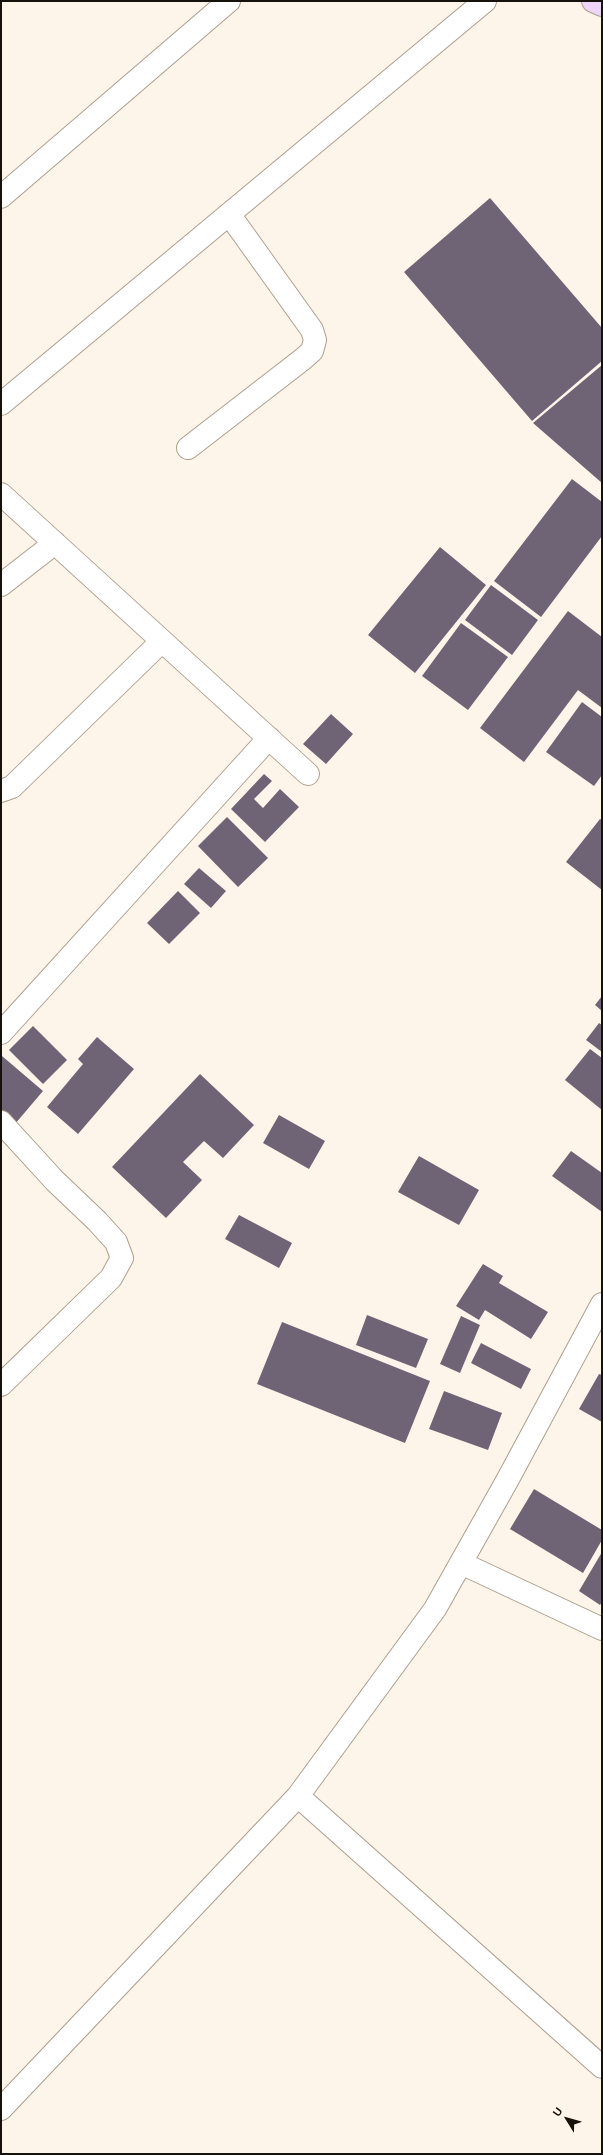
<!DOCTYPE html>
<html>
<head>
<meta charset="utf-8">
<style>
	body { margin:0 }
	#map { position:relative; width:603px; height:2155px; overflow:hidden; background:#fef5ea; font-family:Arial,sans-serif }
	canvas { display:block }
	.frame { position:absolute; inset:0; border:2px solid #16110a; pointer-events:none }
	.north { position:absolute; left:547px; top:2099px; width:40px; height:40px; -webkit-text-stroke:3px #fef5ea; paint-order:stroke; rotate:307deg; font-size:11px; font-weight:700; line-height:16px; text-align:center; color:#16110a }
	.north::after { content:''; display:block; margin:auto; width:14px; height:18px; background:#16110a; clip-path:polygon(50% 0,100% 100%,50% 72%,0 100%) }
</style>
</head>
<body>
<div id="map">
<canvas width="603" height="2155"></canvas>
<div class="frame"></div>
<div class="north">U</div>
</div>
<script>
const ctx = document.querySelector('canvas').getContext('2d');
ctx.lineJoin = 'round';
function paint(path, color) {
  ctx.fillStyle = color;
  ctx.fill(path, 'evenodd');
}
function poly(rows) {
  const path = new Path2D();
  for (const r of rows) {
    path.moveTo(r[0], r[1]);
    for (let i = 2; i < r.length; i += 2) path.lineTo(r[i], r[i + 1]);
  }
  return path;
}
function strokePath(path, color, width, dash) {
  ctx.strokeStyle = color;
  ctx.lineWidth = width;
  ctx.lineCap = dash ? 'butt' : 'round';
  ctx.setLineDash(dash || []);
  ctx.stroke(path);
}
paint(poly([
	[490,198,602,328,602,361,532,421,404,272],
	[602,365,602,483,533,423],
	[572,479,602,502,602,536,541,617,494,581],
	[440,547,486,585,415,673,368,635],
	[491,585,538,620,512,655,465,620],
	[568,611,602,637,602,708,578,690,524,762,480,728],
	[461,623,508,657,468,710,422,676],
	[582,702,602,717,602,775,594,786,546,752],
	[331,714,353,734,326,764,303,744],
	[264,774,272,781,254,799,263,808,280,789,299,807,265,842,231,809],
	[227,817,268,858,238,887,198,846],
	[600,819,602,820,602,890,566,862],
	[199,868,226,891,211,908,184,884],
	[178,891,200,913,169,944,147,923],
	[602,996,602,1011,595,1005],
	[599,1023,602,1025,602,1052,586,1040],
	[33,1026,67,1060,43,1084,9,1050],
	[97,1037,134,1069,78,1134,47,1107,83,1064,78,1059],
	[590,1049,602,1058,602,1110,565,1080],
	[2,1056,43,1091,15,1124,1,1112],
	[200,1074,254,1125,223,1158,204,1141,183,1162,202,1180,166,1218,112,1167],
	[279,1115,325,1141,309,1169,263,1143],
	[571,1151,602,1173,602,1212,552,1176],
	[419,1156,479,1190,459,1225,398,1192],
	[239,1215,292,1243,279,1268,225,1239],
	[483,1264,503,1276,499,1283,548,1312,531,1339,485,1310,479,1320,456,1306],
	[367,1315,428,1339,416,1368,356,1345],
	[461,1316,480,1325,460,1373,440,1364],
	[282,1322,430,1381,405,1443,257,1384],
	[481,1343,531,1369,521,1389,471,1363],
	[599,1374,602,1375,602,1422,579,1409],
	[444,1391,502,1413,488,1450,429,1429],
	[534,1489,602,1530,602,1540,583,1573,510,1529],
	[602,1552,602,1602,600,1605,579,1591]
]), '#6f6475');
const street = poly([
	[1,197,229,1],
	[1,404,485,1],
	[188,448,303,359,312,351,315,340,312,330,229,214],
	[1,494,308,774],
	[1,585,55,543],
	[1,791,12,787,162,641],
	[1,1033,269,738],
	[1,1122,55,1181,97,1221,116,1242,122,1258,111,1278,1,1385],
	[461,1563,602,1629],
	[298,1796,602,2067],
	[1,2109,298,1796,435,1609,508,1479,602,1304]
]);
const secondary = poly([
	[593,1,602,5]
]);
strokePath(street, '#ac9e8d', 24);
strokePath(secondary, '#ac9e8d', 24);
strokePath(street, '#fff', 22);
strokePath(secondary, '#f0d6f6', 22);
</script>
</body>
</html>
